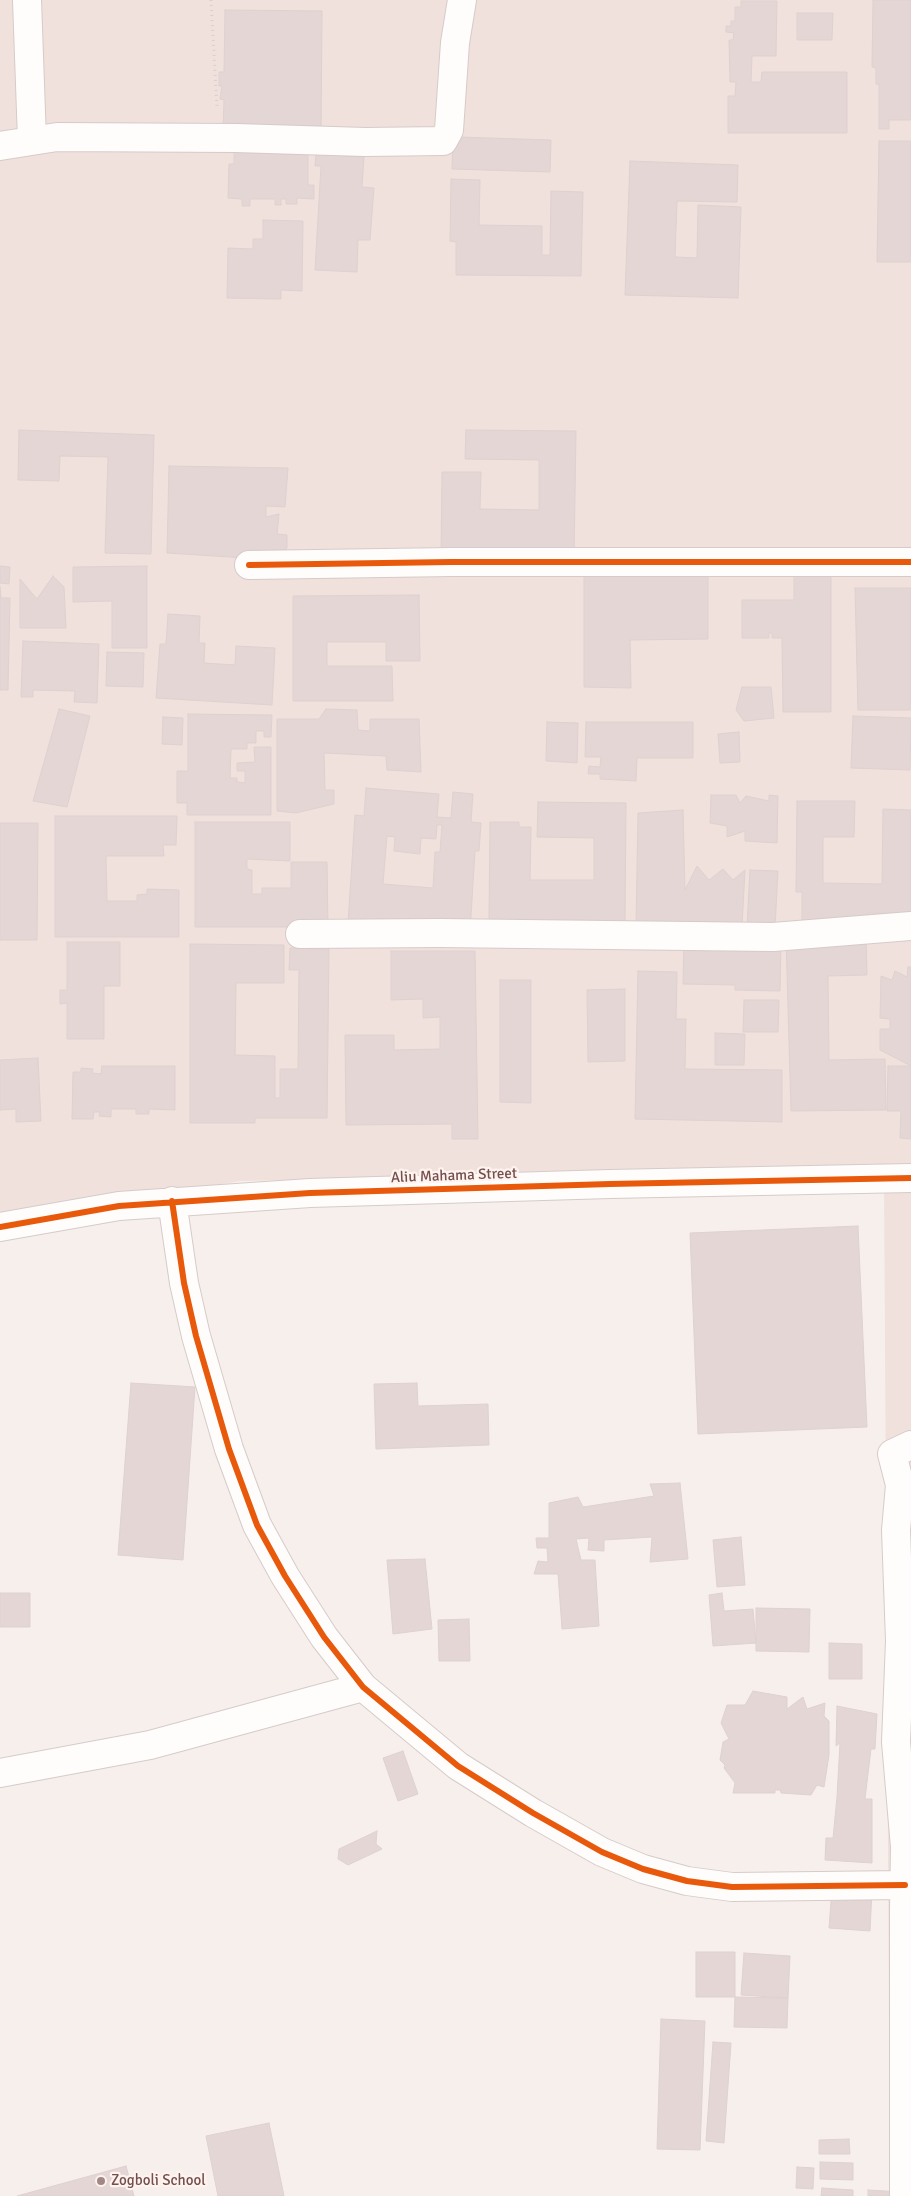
<!DOCTYPE html>
<html>
<head>
<meta charset="utf-8">
<style>
	body { margin:0 }
	canvas { display:block; background:#f7efec }
</style>
</head>
<body>
<canvas width="911" height="2196"></canvas>
<script>
const ctx = document.querySelector('canvas').getContext('2d');
ctx.lineJoin = 'round';
function paint(path, color) {
  ctx.fillStyle = color;
  ctx.fill(path, 'evenodd');
}
function poly(rows) {
  const path = new Path2D();
  for (const r of rows) {
    path.moveTo(r[0], r[1]);
    for (let i = 2; i < r.length; i += 2) path.lineTo(r[i], r[i + 1]);
  }
  return path;
}
function strokePath(path, color, width, dash) {
  ctx.strokeStyle = color;
  ctx.lineWidth = width;
  ctx.lineCap = dash ? 'butt' : 'round';
  ctx.setLineDash(dash || []);
  ctx.stroke(path);
}
function write(font, color, halo, rows, align = 'center') {
  ctx.font = font + ' Signika,sans-serif';
  ctx.lineWidth = 4.5;
  ctx.setLineDash([]);
  ctx.textBaseline = 'middle';
  ctx.strokeStyle = halo;
  ctx.fillStyle = color;
  for (const [text, x, y, turn = 0] of rows) {
    ctx.save();
    ctx.translate(x, y);
    ctx.rotate((+turn || 0) * Math.PI / 180);
    ctx.textAlign = isNaN(turn) ? turn : align;
    if (halo) ctx.strokeText(text, 0, 0);
    ctx.fillText(text, 0, 0);
    ctx.restore();
  }
}
paint(poly([
	[0,0,911,0,911,1168,240,1181,0,1222],
	[884,1173,911,1173,911,2196,890,2196]
]), '#f0e1dc');
const building = poly([
	[873,0,911,0,911,120,889,120,889,129,879,129,879,84,876,84,876,68,872,67,873,0],
	[741,1,777,1,776,56,752,56,751,82,761,82,762,72,847,72,847,133,728,133,728,96,735,96,736,82,730,82,729,40,733,40,734,33,726,32,726,26,731,26,731,21,735,21,735,7,741,7,741,1],
	[225,10,322,11,321,134,223,133,224,100,220,99,222,86,219,86,219,72,224,72,225,10],
	[797,13,833,13,832,40,797,40,797,13],
	[458,137,551,140,550,172,452,169,453,140,458,137],
	[879,141,911,141,911,262,877,262,879,141],
	[234,151,308,153,308,185,314,185,314,199,297,198,297,204,286,204,286,199,281,199,281,205,275,205,275,199,250,199,250,206,242,206,242,199,228,198,229,164,234,164,234,151],
	[316,154,364,157,362,187,374,188,370,240,358,240,357,272,315,270,321,166,315,166,316,154],
	[630,161,738,165,737,202,677,201,675,257,697,258,698,205,741,207,738,298,625,295,630,161],
	[451,179,480,180,479,225,542,226,542,255,550,255,551,191,583,192,581,276,456,275,456,242,450,241,451,179],
	[263,220,303,221,302,291,281,290,281,299,227,298,228,248,253,249,253,239,263,239,263,220],
	[19,430,154,435,151,554,105,553,108,457,60,456,59,481,18,480,19,430],
	[466,430,576,431,574,559,441,557,442,472,481,472,480,509,539,510,539,460,465,459,466,430],
	[169,466,288,468,285,507,266,506,266,517,279,514,277,534,287,535,287,548,277,560,167,553,169,466],
	[708,565,708,639,630,640,631,688,584,687,584,566,708,565],
	[0,566,10,567,9,584,0,583,0,566],
	[147,566,147,648,112,648,112,601,73,602,73,567,147,566],
	[794,566,831,566,831,712,783,712,782,638,772,638,772,633,769,633,769,638,742,638,742,600,794,600,794,566],
	[53,576,64,587,66,628,20,628,20,579,37,599,53,576],
	[0,587,1,598,10,598,8,690,0,690,0,587],
	[855,588,911,588,911,710,858,710,855,588],
	[419,595,420,661,386,661,386,642,327,642,327,666,392,666,393,701,293,701,293,596,419,595],
	[168,614,200,616,199,643,205,643,204,663,235,665,236,646,275,648,272,705,156,698,160,644,166,644,168,614],
	[23,641,99,644,97,703,74,702,75,691,33,690,33,697,21,697,23,641],
	[107,652,144,653,143,687,106,686,107,652],
	[742,687,771,687,774,718,744,721,736,710,742,687],
	[59,709,90,716,67,807,33,801,59,709],
	[326,709,357,710,358,730,370,731,370,719,419,719,421,772,387,770,386,756,324,753,325,790,334,790,334,804,296,813,277,811,277,719,319,719,326,709],
	[188,714,272,715,271,737,264,737,264,731,256,731,256,743,247,743,247,749,231,749,230,778,237,778,237,782,245,783,245,771,237,771,237,763,255,762,254,747,271,747,271,815,187,815,187,803,177,803,177,771,188,771,188,714],
	[853,716,911,718,910,770,851,768,853,716],
	[163,717,183,718,182,745,162,744,163,717],
	[547,722,578,723,577,763,546,761,547,722],
	[586,722,693,722,693,758,637,758,636,781,600,779,600,774,588,774,589,766,600,767,601,757,585,757,586,722],
	[739,732,740,762,720,763,718,734,739,732],
	[366,788,439,794,437,817,451,818,453,792,473,794,471,822,481,823,479,851,475,851,470,932,348,923,355,815,364,816,366,788],
	[437,825,442,825,440,852,435,852,433,888,383,884,387,836,395,837,394,851,420,854,421,838,436,839,437,825],
	[711,795,736,795,740,803,746,796,769,801,769,795,778,796,777,843,745,841,745,831,727,837,727,826,710,823,711,795],
	[797,801,855,801,854,837,823,837,823,883,882,884,883,809,911,810,911,914,868,913,868,919,822,919,822,928,802,923,802,892,796,892,797,801],
	[538,802,626,803,625,921,489,920,490,822,519,822,519,827,531,827,530,880,594,880,594,838,537,837,538,802],
	[683,810,685,890,697,866,709,880,723,869,733,880,745,870,742,926,636,925,638,813,683,810],
	[55,816,177,816,176,845,163,845,164,856,106,856,107,901,137,901,137,895,147,894,147,889,179,890,179,937,55,937,55,816],
	[195,822,290,822,290,861,247,859,247,869,252,870,252,894,262,894,262,888,291,888,291,862,327,862,328,927,195,927,195,822],
	[0,823,38,823,37,940,0,940,0,823],
	[750,870,778,871,775,928,747,927,750,870],
	[786,937,866,939,867,975,828,976,829,1060,885,1059,886,1110,791,1111,786,937],
	[67,942,120,942,120,986,104,986,104,1039,67,1039,67,1003,60,1004,60,990,67,990,67,942],
	[684,942,781,944,780,991,735,990,735,985,683,984,684,942],
	[190,944,284,945,284,983,236,983,235,1055,275,1056,275,1098,280,1098,280,1069,298,1069,299,970,289,970,290,948,329,949,327,1118,255,1118,255,1123,190,1123,190,944],
	[391,951,475,951,478,1139,452,1139,452,1124,346,1125,345,1035,394,1035,394,1050,440,1049,440,1017,423,1018,423,999,391,1000,391,951],
	[908,967,911,967,911,1066,880,1050,880,1029,890,1029,890,1019,880,1018,881,976,892,980,895,971,907,977,908,967],
	[638,971,677,972,676,1019,686,1019,685,1069,782,1070,782,1122,635,1119,638,971],
	[500,980,531,980,531,1103,500,1102,500,980],
	[625,989,625,1061,588,1062,587,990,625,989],
	[744,1000,779,1000,778,1032,743,1032,744,1000],
	[715,1033,745,1034,744,1065,715,1065,715,1033],
	[38,1058,41,1121,16,1122,16,1109,0,1110,0,1060,38,1058],
	[102,1066,175,1066,175,1110,149,1109,149,1114,136,1114,136,1109,111,1109,111,1117,99,1116,100,1112,94,1112,93,1119,72,1119,73,1072,81,1072,81,1068,93,1069,92,1073,101,1074,102,1066],
	[888,1066,911,1066,911,1139,900,1138,901,1111,887,1111,888,1066],
	[858,1226,867,1427,698,1434,690,1233,858,1226],
	[131,1383,195,1387,183,1560,118,1555,131,1383],
	[417,1383,418,1406,488,1404,489,1445,376,1449,374,1384,417,1383],
	[680,1483,688,1559,650,1562,652,1537,604,1540,604,1551,588,1550,589,1538,576,1539,581,1560,595,1560,599,1626,562,1629,558,1574,534,1574,538,1561,548,1562,547,1548,537,1548,536,1538,549,1538,549,1503,578,1497,583,1507,654,1496,650,1484,680,1483],
	[741,1537,745,1585,717,1587,713,1540,741,1537],
	[425,1559,432,1629,393,1634,387,1560,425,1559],
	[0,1593,30,1593,30,1627,0,1627,0,1593],
	[722,1593,724,1611,753,1609,756,1643,713,1646,709,1595,722,1593],
	[756,1608,810,1609,809,1652,756,1651,756,1608],
	[469,1619,470,1661,439,1661,438,1620,469,1619],
	[829,1643,862,1644,862,1679,829,1679,829,1643],
	[753,1691,787,1697,787,1709,803,1697,807,1709,825,1703,824,1716,829,1721,829,1755,824,1787,817,1785,811,1795,781,1793,780,1790,775,1790,775,1793,733,1793,735,1783,724,1768,725,1765,720,1760,723,1742,729,1739,721,1723,727,1705,745,1705,753,1691],
	[837,1706,877,1714,875,1749,871,1749,865,1799,872,1799,872,1863,825,1860,826,1838,833,1838,837,1797,840,1743,836,1746,837,1706],
	[403,1751,418,1794,398,1801,383,1758,403,1751],
	[377,1831,376,1844,382,1849,348,1865,338,1859,339,1849,377,1831],
	[832,1888,872,1891,870,1931,829,1928,832,1888],
	[696,1952,735,1952,735,1997,696,1997,696,1952],
	[744,1953,790,1956,788,1998,741,1995,744,1953],
	[735,1997,788,1998,787,2028,734,2027,735,1997],
	[661,2019,705,2021,700,2150,657,2149,661,2019],
	[713,2042,731,2043,724,2143,706,2141,713,2042],
	[269,2123,284,2196,218,2196,206,2136,269,2123],
	[849,2139,850,2154,819,2154,819,2140,849,2139],
	[820,2162,853,2163,853,2180,820,2179,820,2162],
	[126,2166,134,2196,17,2196,126,2166],
	[797,2167,814,2168,813,2189,796,2188,797,2167],
	[822,2188,853,2190,853,2196,821,2196,822,2188],
	[868,2190,902,2192,901,2196,868,2196,868,2190]
]);
paint(building, '#e3d6d4');
strokePath(building, '#dfd1cf', 1);
const street = poly([
	[27,0,32,140],
	[0,146,57,137,236,138,365,142,443,141,449,130,455,43,462,0],
	[249,565,451,562,911,562],
	[300,934,439,933,773,937,911,926],
	[172,1201,184,1283,196,1336,229,1449,257,1525,285,1576,324,1637,363,1687,458,1766,533,1813,602,1852,643,1869,687,1881,732,1887,905,1885],
	[0,1227,119,1206,310,1193,610,1184,911,1178],
	[0,1773,150,1745,363,1687],
	[904,1911,905,1847,896,1742,900,1641,896,1530,900,1485,892,1454,911,1445],
	[904,2196,904,1911,911,1912]
]);
strokePath(street, '#d6cbc9', 30);
strokePath(poly([
	[211,0,217,107]
]), '#d9cfcf', 3, [1, 4]);
strokePath(street, '#fefdfc', 28);
strokePath(poly([
	[249,565,451,562,911,562],
	[172,1201,184,1283,196,1336,229,1449,257,1525,285,1576,324,1637,363,1687,458,1766,533,1813,602,1852,643,1869,687,1881,732,1887,905,1885],
	[0,1227,119,1206,310,1193,610,1184,911,1178]
]), '#e8590c', 6);
for (const [x, y, r, color] of [
	[101,2181,5,"#a18785"]
]) {
  const dot = new Path2D();
  dot.arc(x, y, r, 0, 2 * Math.PI);
  ctx.fillStyle = color;
  ctx.fill(dot);
  strokePath(dot, '#fef3ee', 2);
}
write('15px', '#734f4e', '#fef3ee', [
	["Aliu Mahama Street",454,1176,-2]
]);
write('15px', '#734f4e', '#fef3ee', [
	["Zogboli School",111,2181]
], 'left');
</script>
</body>
</html>
